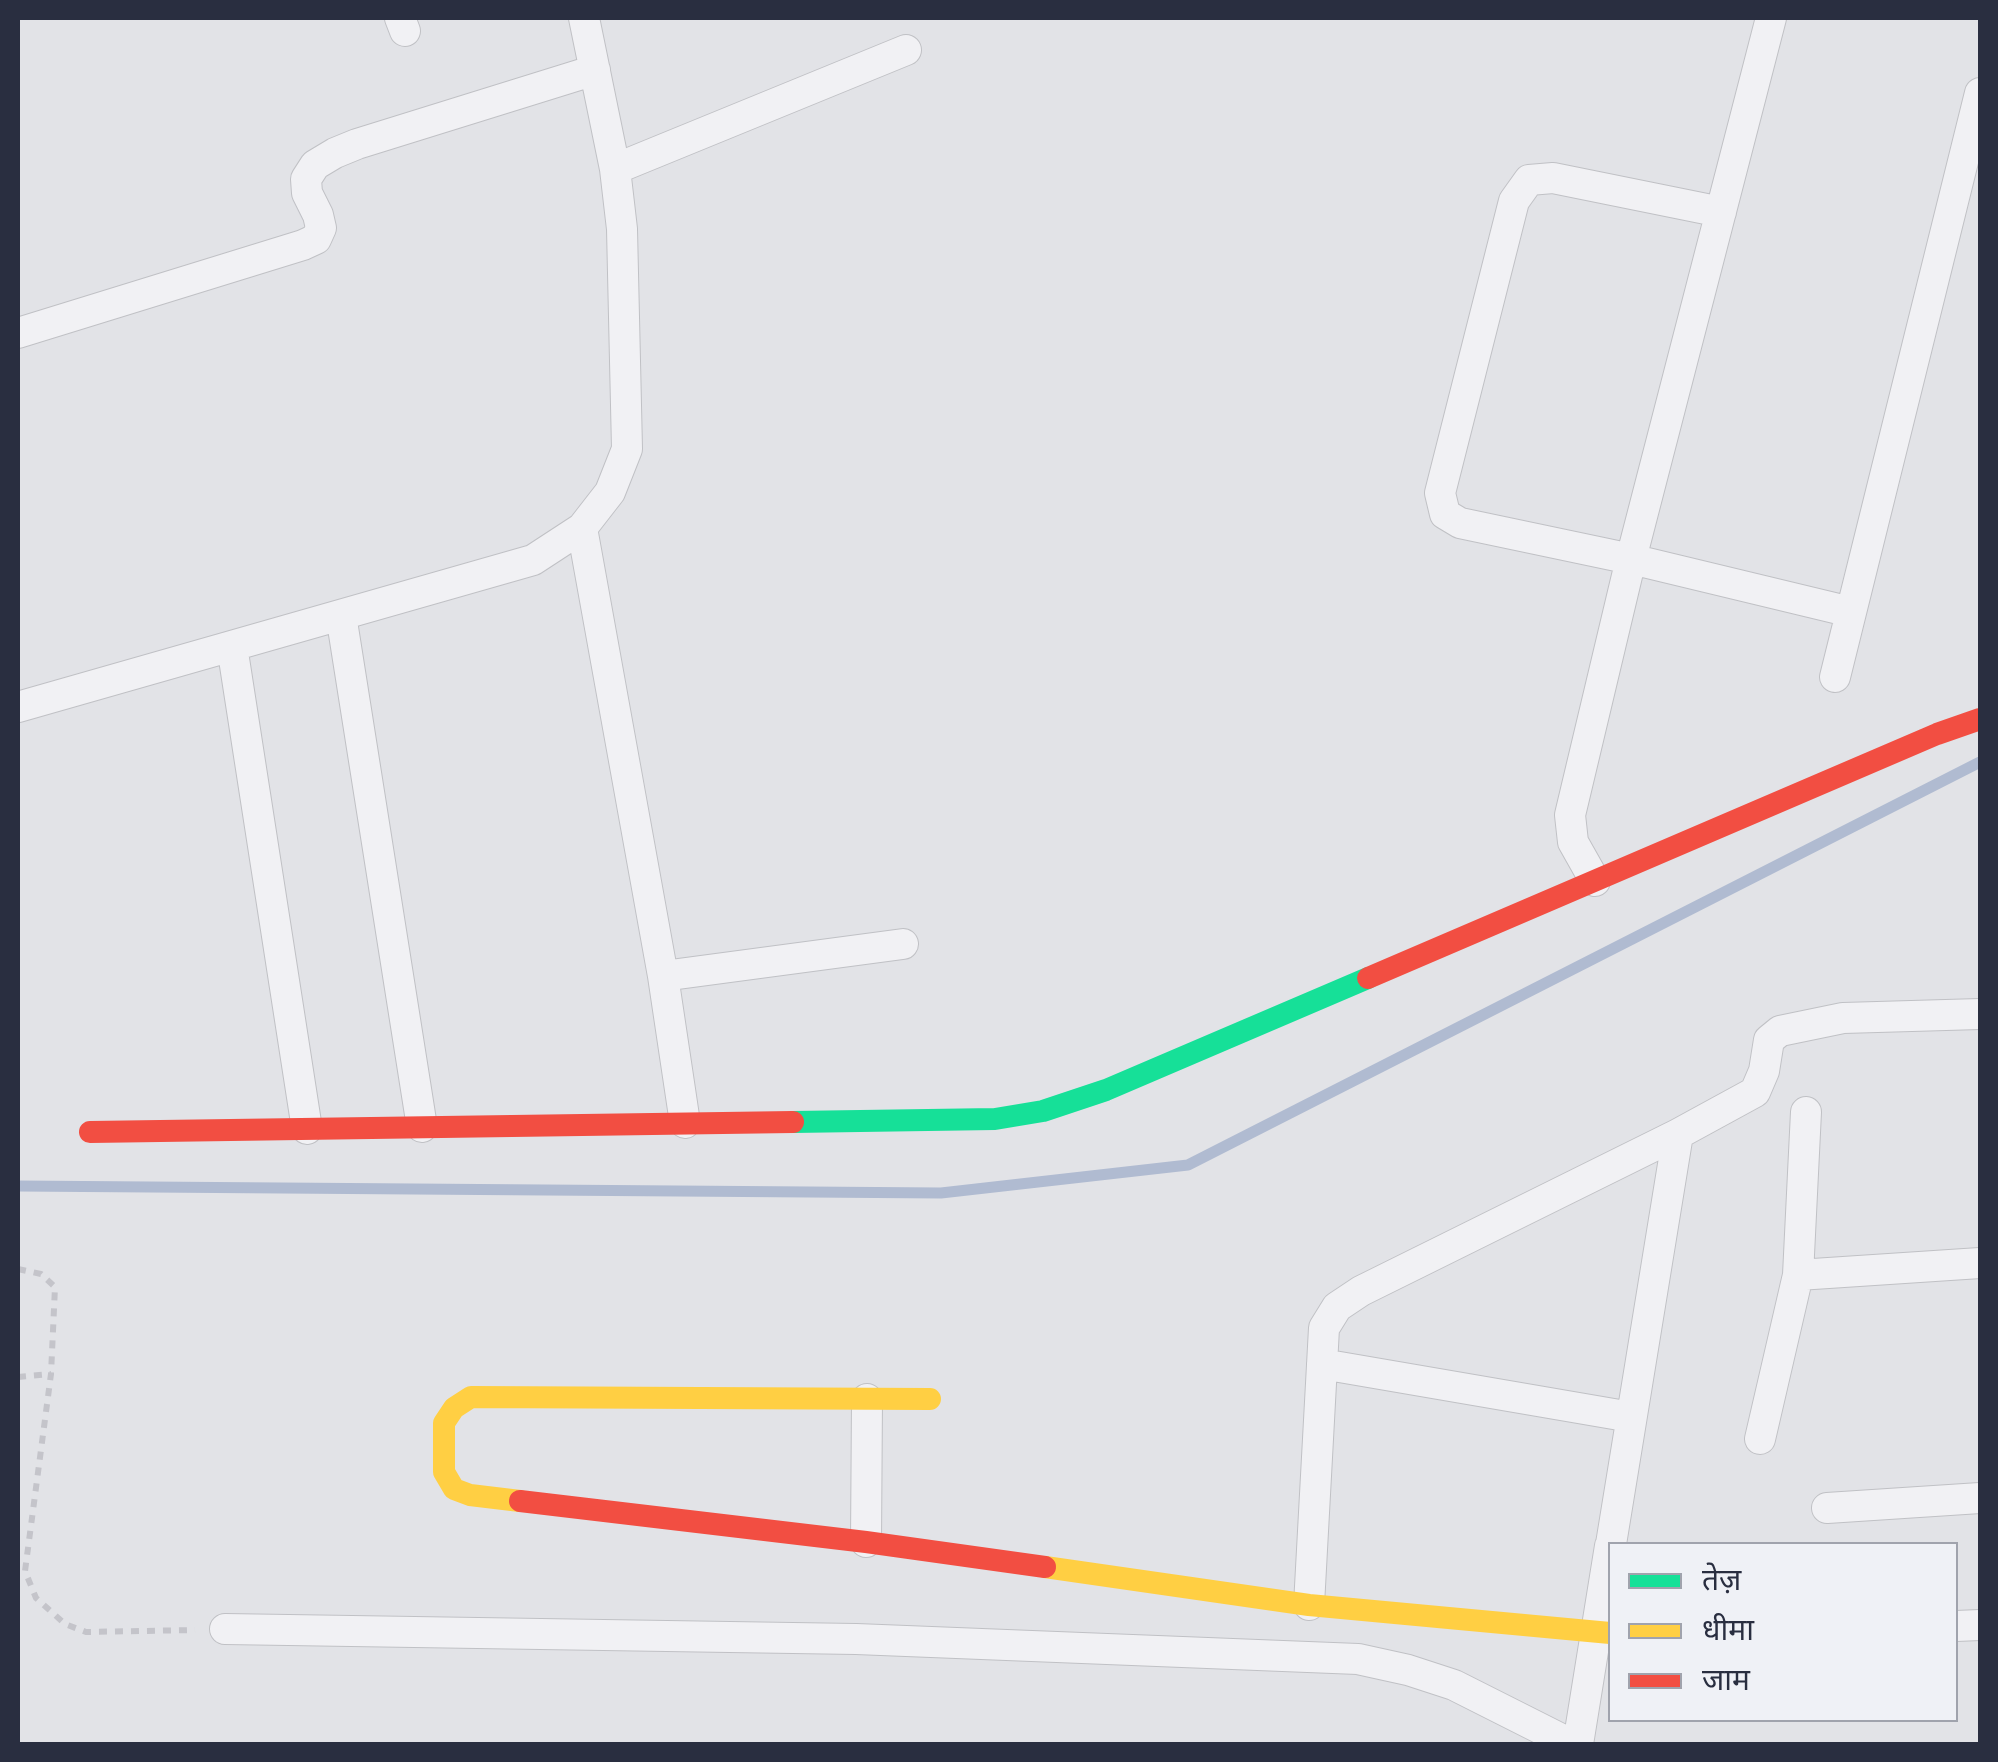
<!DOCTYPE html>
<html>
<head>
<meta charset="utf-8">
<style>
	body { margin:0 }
	#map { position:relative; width:1998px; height:1762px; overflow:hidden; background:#e2e3e7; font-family:Mulish,"Noto Sans Devanagari",sans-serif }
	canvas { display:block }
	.frame { position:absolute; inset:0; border:20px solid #292e40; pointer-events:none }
	.legend { position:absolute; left:1608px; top:1542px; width:350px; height:180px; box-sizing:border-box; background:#eff1f6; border:2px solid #a0a3ad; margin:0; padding:12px 18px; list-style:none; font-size:30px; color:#292e40 }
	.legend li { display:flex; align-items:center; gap:20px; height:50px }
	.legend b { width:50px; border:2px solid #a0a3ad }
</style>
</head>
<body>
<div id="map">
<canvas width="1998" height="1762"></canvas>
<div class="frame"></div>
<ul class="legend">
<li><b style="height:12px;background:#16e098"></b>तेज़</li>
<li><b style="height:12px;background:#ffcf43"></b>धीमा</li>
<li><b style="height:12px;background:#f24e42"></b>जाम</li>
</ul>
</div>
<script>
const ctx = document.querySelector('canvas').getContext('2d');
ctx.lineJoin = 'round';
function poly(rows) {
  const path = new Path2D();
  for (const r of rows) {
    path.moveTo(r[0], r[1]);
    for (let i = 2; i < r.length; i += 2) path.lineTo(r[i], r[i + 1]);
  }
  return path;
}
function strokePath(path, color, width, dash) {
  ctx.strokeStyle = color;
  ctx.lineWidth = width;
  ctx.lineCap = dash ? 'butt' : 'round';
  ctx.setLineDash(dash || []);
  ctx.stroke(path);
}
strokePath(poly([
	[18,1186,941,1193,1188,1165,1980,762]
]), '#b0bbd1', 11);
const street = poly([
	[400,18,405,31],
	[615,169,906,50],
	[1721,212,1553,178,1529,180,1514,201,1440,493,1445,514,1460,523,1631,559,1851,612],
	[18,333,303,245,316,239,321,228,318,215,307,193,306,179,315,165,335,153,357,144,595,70],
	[582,528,663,976,685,1123],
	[341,615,422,1127],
	[232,646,307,1129],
	[1835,677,1980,93],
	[18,707,533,560,582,528,610,492,627,449,622,229,615,169,584,18],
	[1595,881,1573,842,1570,815,1631,559,1771,18],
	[663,976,903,944],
	[1798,1275,1980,1263],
	[1322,1364,1631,1417],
	[1760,1439,1798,1275,1806,1112],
	[1827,1508,1980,1498],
	[866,1542,867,1399],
	[1611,1544,1678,1134],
	[1309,1605,1324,1328,1337,1307,1361,1291,1678,1134,1755,1092,1764,1071,1769,1040,1780,1031,1843,1018,1980,1014],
	[1956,1626,1980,1625],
	[225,1629,856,1639,1358,1659,1408,1670,1454,1685,1571,1744],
	[1578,1744,1610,1546]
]);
strokePath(street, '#c0c1c5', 32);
strokePath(poly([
	[18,1269,41,1274,55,1287,51,1374,25,1571,36,1598,65,1624,86,1632,195,1630],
	[18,1377,51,1374]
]), '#c4c4ca', 6, [8, 8]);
strokePath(street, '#f1f1f4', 30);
strokePath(poly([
	[793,1122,995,1119,1043,1111,1106,1090,1368,978]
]), '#16e098', 22);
strokePath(poly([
	[520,1501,470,1495,454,1489,444,1472,444,1423,454,1408,471,1397,930,1399],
	[1045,1567,1309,1605,1610,1633]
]), '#ffcf43', 22);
strokePath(poly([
	[1368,978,1937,734,1980,719],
	[90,1132,793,1122],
	[520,1501,866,1542,1045,1567]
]), '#f24e42', 22);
</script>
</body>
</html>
